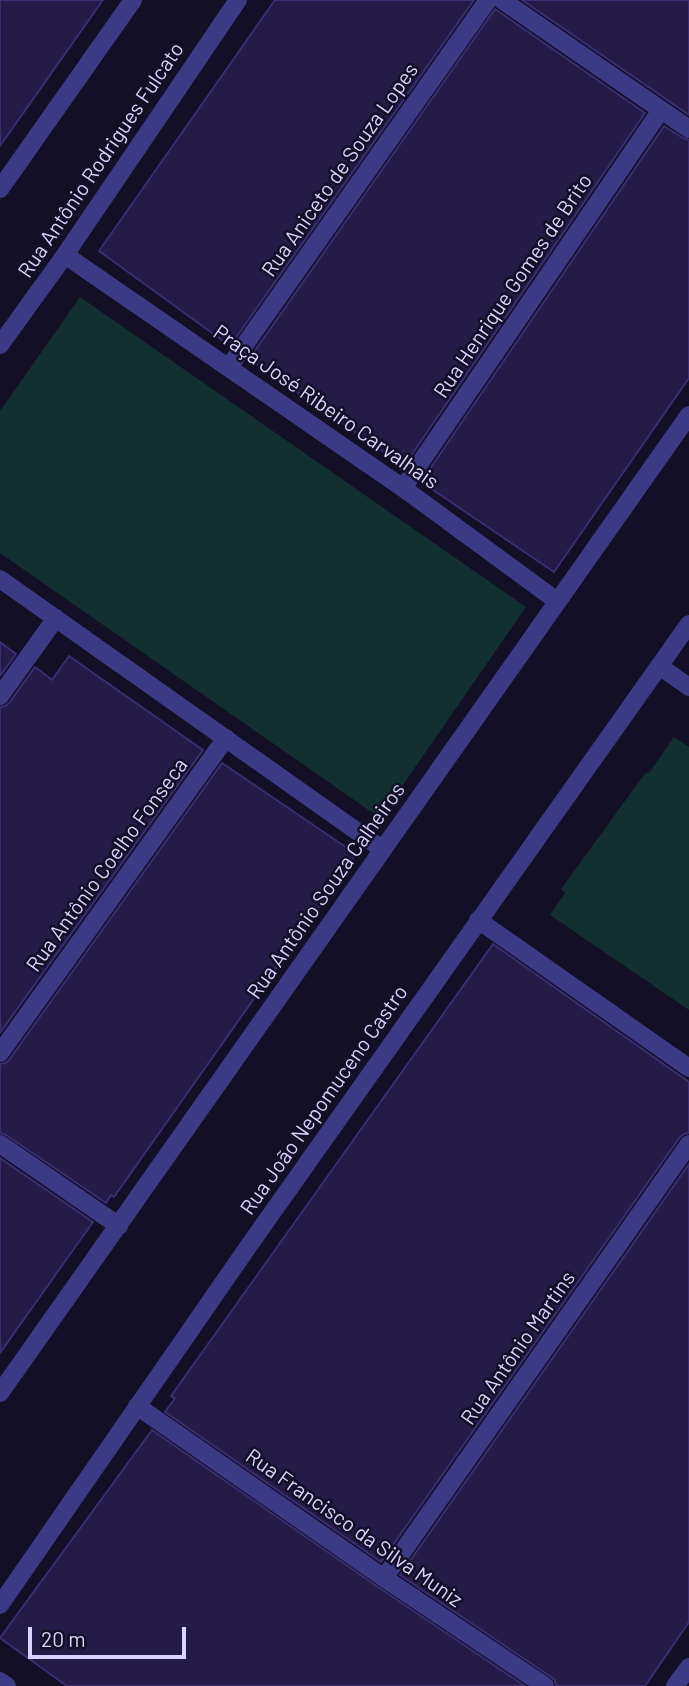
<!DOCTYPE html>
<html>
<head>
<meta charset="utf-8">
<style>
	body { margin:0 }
	#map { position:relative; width:689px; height:1686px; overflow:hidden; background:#130f26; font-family:Barlow,sans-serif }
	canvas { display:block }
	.scale { position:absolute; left:28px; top:1627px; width:158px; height:32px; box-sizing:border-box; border:4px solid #d9d4ff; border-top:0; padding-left:9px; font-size:21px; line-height:24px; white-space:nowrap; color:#d9d4ff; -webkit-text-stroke:5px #130f26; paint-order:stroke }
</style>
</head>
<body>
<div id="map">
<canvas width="689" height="1686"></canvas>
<div class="scale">20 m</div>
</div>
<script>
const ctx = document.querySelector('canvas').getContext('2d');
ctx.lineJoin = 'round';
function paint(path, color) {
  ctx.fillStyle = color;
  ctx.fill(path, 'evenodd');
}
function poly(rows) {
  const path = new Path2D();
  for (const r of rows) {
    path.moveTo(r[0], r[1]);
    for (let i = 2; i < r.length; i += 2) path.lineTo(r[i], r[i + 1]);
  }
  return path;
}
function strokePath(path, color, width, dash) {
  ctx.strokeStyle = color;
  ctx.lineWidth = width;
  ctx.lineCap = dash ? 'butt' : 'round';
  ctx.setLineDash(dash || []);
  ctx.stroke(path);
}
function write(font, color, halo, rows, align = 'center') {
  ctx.font = font + ' Barlow,sans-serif';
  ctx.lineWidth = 5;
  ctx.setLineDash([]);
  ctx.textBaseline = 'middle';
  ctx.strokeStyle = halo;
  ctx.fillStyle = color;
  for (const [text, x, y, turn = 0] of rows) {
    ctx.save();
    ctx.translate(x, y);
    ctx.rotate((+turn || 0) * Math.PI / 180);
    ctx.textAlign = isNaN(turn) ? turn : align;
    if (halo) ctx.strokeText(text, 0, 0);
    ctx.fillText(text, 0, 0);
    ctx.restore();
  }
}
paint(poly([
	[80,297,526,607,380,818,0,553,0,411],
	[674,737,689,747,689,1010,550,915,565,893,561,889,646,772,649,773]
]), '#12302f');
const building = poly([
	[0,0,103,0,0,146,0,0],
	[275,0,474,0,230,346,99,251,275,0],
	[522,0,689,0,689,115,522,0],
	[495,9,645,113,404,466,249,359,495,9],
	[664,126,683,138,689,140,689,378,554,572,433,490,435,487,423,479,664,126],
	[0,642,16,654,0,676,0,642],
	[69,656,203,750,0,1033,0,707,5,706,9,703,35,667,52,680,69,656],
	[222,763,356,854,114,1197,111,1195,106,1203,6,1135,0,1133,0,1064,5,1063,9,1060,222,763],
	[493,944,689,1082,689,1133,684,1134,680,1137,381,1562,165,1412,175,1398,171,1396,493,944],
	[0,1158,93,1222,0,1353,0,1158],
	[689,1164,689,1622,645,1686,556,1686,555,1680,551,1677,400,1575,689,1164],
	[152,1430,378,1587,525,1686,67,1686,0,1638,152,1430]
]);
paint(building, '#241b47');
strokePath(building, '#3b2d73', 2);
strokePath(poly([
	[502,0,689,129],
	[229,367,488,0],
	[403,488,661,110],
	[0,696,56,618],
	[0,1053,226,738]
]), '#3d3a85', 18);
strokePath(poly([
	[0,189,133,0],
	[65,255,403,488,557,601],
	[0,345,65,255,238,0],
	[0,579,382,849],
	[659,666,689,687],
	[478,920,689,1068],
	[0,1144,119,1226],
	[0,1393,689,415],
	[137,1406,384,1578,545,1686],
	[384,1578,689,1144],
	[0,1605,250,1244,689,624],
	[0,1681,7,1686],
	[675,1686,689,1667]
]), '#3d3a85', 18);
write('21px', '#d9d4ff', '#130f26', [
	["Rua Antônio Rodrigues Fulcato",101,160,-56],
	["Rua Aniceto de Souza Lopes",340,170,-55],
	["Rua Henrique Gomes de Brito",513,286,-56],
	["Praça José Ribeiro Carvalhais",326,407,35],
	["Rua Antônio Coelho Fonseca",107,865,-54],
	["Rua Antônio Souza Calheiros",326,891,-55],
	["Rua João Nepomuceno Castro",324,1100,-55],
	["Rua Antônio Martins",518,1348,-55],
	["Rua Francisco da Silva Muniz",354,1528,35]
]);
</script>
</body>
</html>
